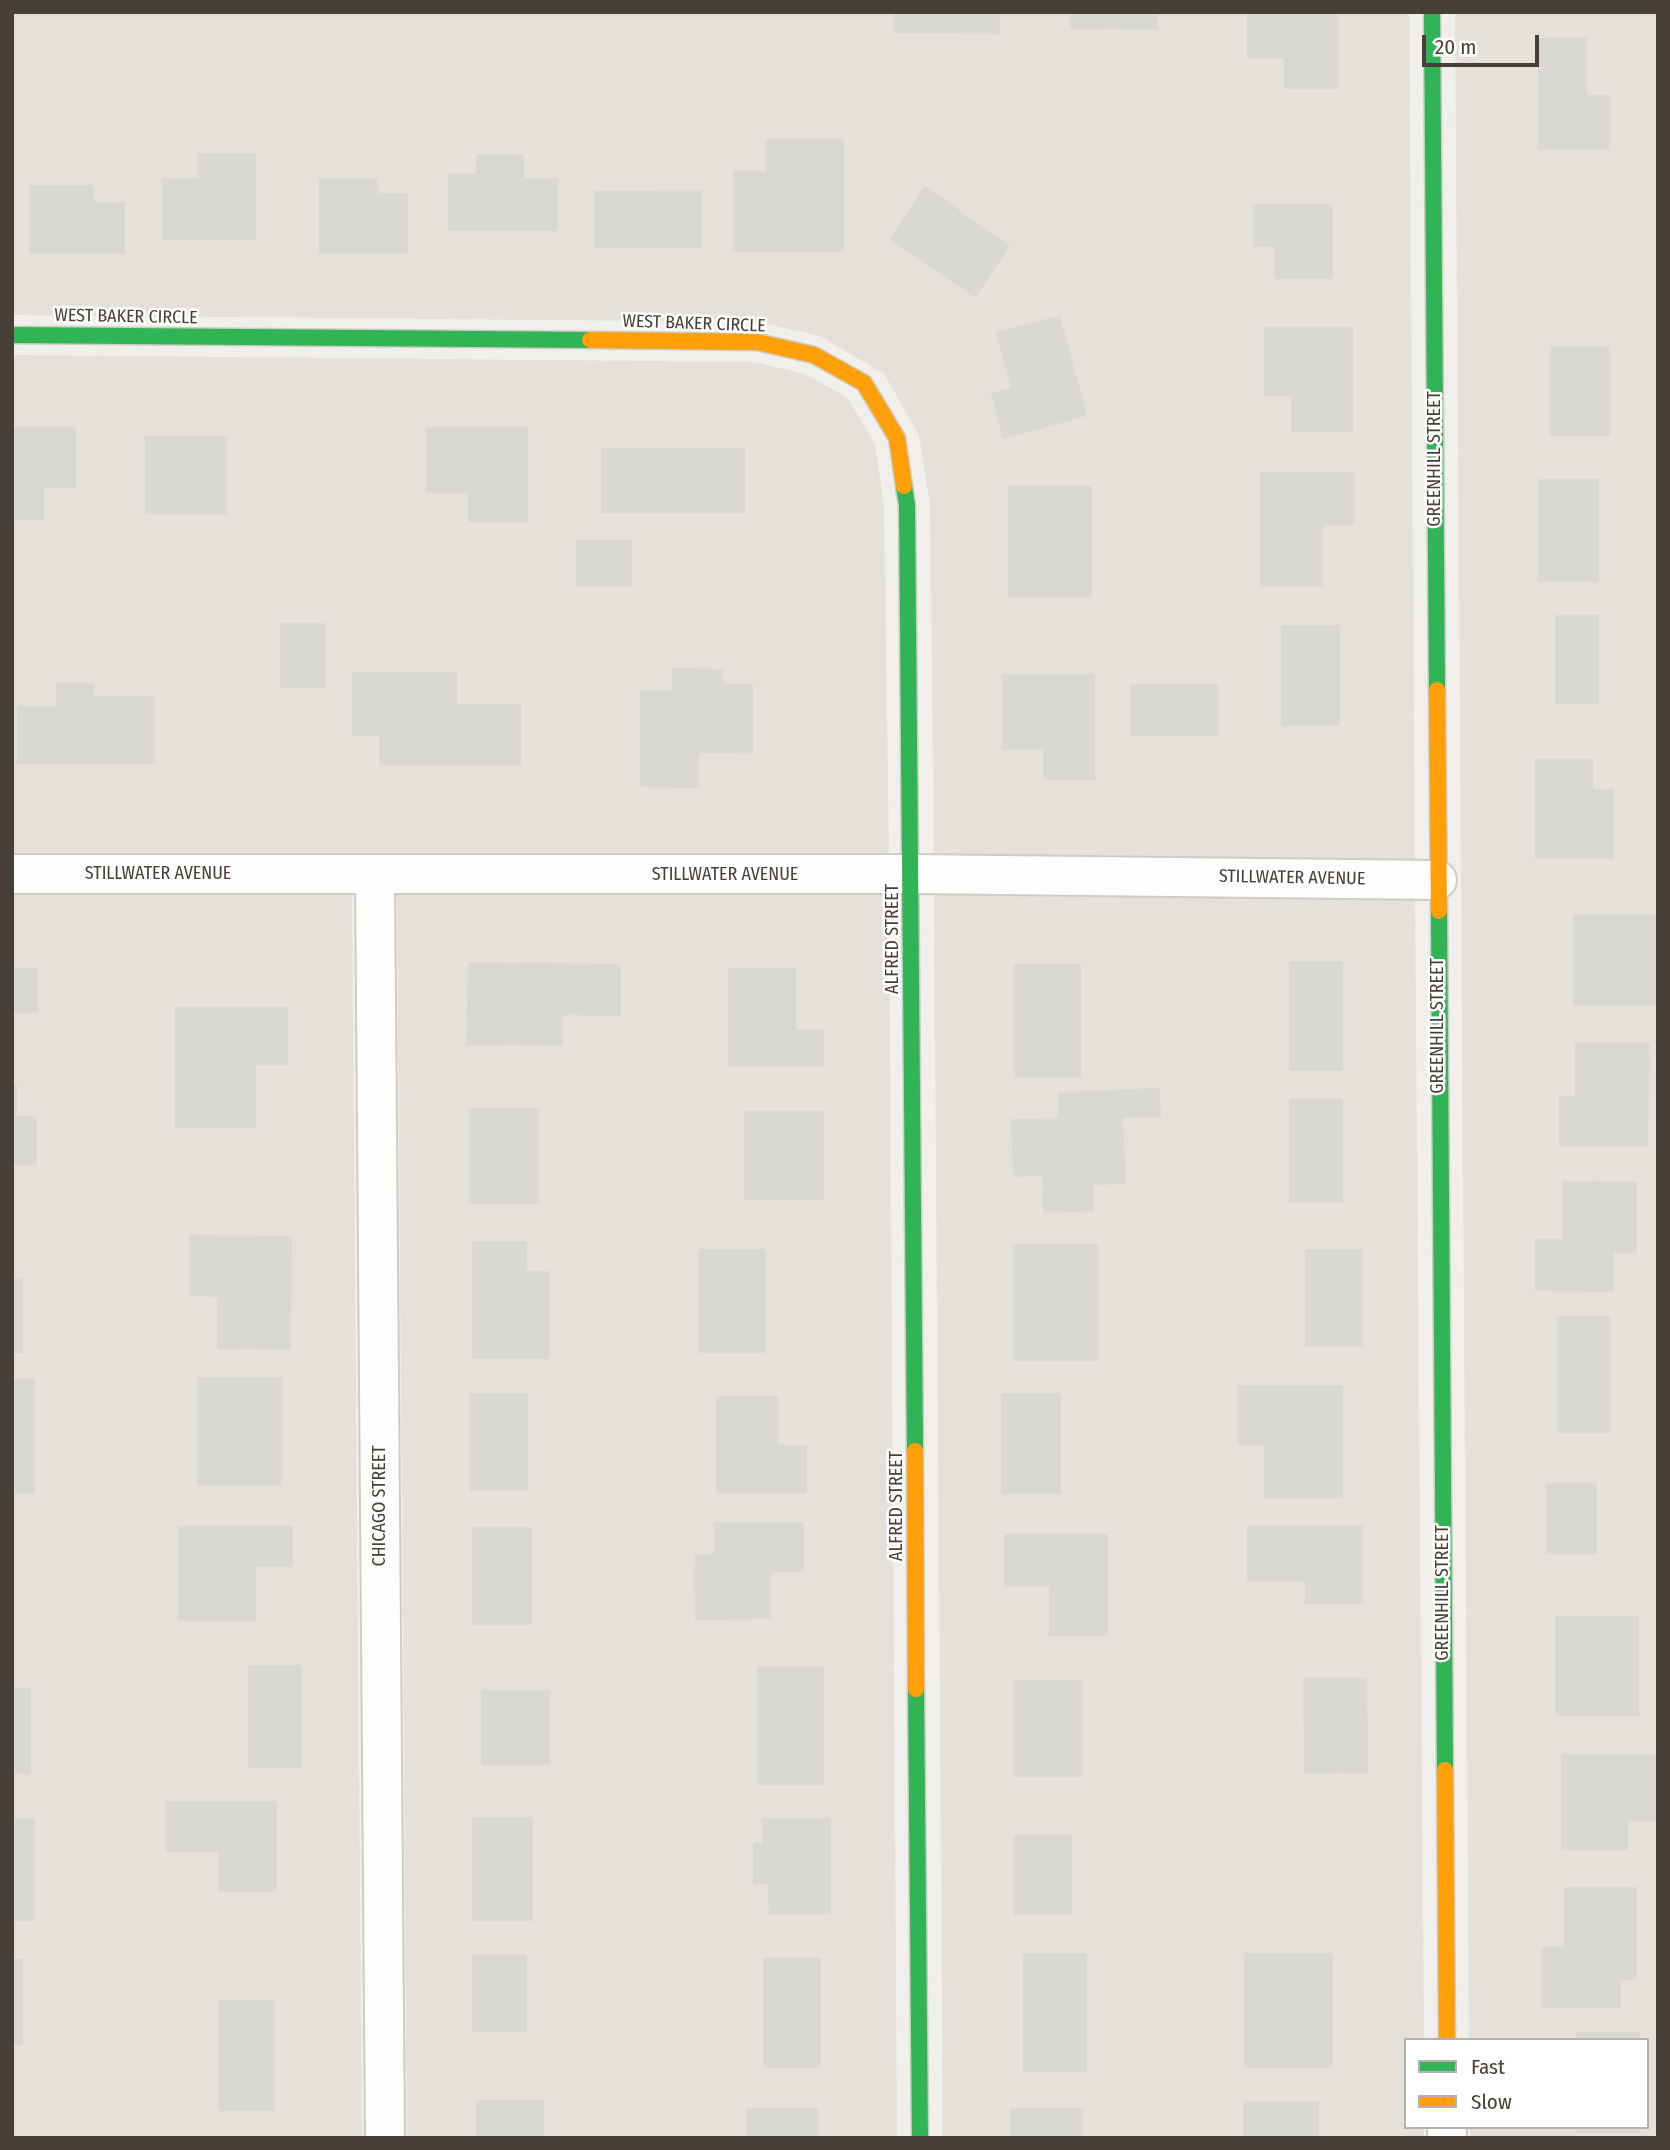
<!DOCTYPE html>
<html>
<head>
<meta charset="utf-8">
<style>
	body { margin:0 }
	#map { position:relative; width:1670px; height:2150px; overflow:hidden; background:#f1efeb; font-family:"Fira Sans Condensed",sans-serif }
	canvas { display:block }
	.frame { position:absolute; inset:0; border:14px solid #464038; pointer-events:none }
	.legend { position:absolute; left:1404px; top:2038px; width:245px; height:91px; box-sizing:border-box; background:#fff; border:2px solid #b5b3af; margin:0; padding:9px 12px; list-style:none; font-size:21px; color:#464038 }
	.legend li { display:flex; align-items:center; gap:14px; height:35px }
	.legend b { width:35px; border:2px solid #b5b3af }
	.scale { position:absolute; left:1422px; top:35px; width:117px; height:32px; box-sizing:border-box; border:4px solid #464038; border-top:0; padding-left:9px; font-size:21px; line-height:24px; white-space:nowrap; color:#464038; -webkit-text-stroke:5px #fff; paint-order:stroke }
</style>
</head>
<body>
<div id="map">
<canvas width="1670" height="2150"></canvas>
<div class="frame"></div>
<ul class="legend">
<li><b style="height:9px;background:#30b455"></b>Fast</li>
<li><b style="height:9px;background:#ff9f0a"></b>Slow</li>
</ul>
<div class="scale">20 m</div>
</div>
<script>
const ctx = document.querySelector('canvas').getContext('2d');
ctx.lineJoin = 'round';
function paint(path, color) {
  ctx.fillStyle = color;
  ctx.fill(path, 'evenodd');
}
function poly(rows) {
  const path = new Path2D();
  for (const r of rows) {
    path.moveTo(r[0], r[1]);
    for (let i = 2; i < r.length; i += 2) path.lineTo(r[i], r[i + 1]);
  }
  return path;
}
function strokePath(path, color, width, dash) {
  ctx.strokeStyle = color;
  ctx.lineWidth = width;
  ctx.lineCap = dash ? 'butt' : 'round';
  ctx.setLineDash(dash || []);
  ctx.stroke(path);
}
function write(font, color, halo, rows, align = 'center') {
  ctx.font = font + ' "Fira Sans Condensed",sans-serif';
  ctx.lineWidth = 5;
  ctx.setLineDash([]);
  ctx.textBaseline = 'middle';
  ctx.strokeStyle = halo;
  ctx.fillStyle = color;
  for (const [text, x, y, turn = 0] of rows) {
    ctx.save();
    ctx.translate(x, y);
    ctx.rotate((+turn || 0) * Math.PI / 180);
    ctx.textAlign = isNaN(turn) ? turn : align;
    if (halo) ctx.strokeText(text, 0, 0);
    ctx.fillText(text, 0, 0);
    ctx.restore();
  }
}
paint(poly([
	[12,12,1409,12,1415,860,934,855,930,505,919,435,884,374,820,336,758,322,12,315],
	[1455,12,1658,12,1658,2138,1470,2138,1470,2127,1647,2127,1647,2040,1469,2040],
	[12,355,754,362,805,374,847,397,875,444,884,506,889,855,12,853],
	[12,893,352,894,362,2138,12,2138],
	[397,894,889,894,897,2138,407,2138],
	[934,894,1415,900,1424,2040,1406,2040,1406,2127,1424,2127,1424,2138,943,2138]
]), '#e4e0da');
paint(poly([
	[894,12,1000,12,1000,34,893,33],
	[1071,12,1158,12,1158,30,1070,29],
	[1247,12,1338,12,1338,89,1284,89,1284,58,1247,58],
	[1538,38,1587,38,1587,95,1610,95,1610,150,1538,150],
	[766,139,844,139,844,252,733,252,733,171,766,171],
	[198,153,256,153,256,240,162,240,162,178,198,178],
	[476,154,524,154,524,178,558,178,558,231,448,231,448,174,476,174],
	[319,178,378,178,378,193,408,193,408,254,319,254],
	[29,185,94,185,94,202,125,202,125,254,29,254],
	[925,186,1010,246,975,298,889,239],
	[702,190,702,248,594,248,594,191],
	[1253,204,1333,204,1333,279,1274,279,1274,247,1253,247],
	[1060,315,1087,416,1003,439,991,393,1011,388,996,332],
	[1264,327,1353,327,1353,432,1291,432,1291,396,1264,396],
	[1550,346,1610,346,1610,436,1550,436],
	[12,427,76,427,76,488,44,488,44,520,12,520],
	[426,427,528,427,528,522,468,522,468,493,426,493],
	[145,436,227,436,227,514,145,514],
	[601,448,745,448,745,513,601,513],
	[1260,472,1354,472,1354,525,1323,525,1323,587,1260,587],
	[1538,479,1599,479,1599,582,1538,582],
	[1008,486,1092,486,1092,597,1008,597],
	[576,540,632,540,632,586,576,586],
	[1555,615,1599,615,1599,704,1555,704],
	[280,623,326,623,326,688,280,688],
	[1281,625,1340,625,1340,726,1281,726],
	[672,668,723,669,723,684,753,684,753,754,699,753,699,788,640,787,640,690,672,690],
	[352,672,457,672,457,704,521,704,521,765,379,765,379,736,352,736],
	[1002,674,1095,674,1095,780,1043,780,1043,750,1002,750],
	[56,683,94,683,94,696,155,696,155,764,17,764,17,706,56,706],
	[1130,684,1218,684,1218,736,1130,736],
	[1535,759,1593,759,1593,789,1614,789,1614,859,1535,859],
	[1573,914,1658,914,1658,1006,1573,1006],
	[1289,961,1343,961,1343,1071,1289,1071],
	[468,962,621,964,621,1016,563,1015,563,1046,466,1045],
	[1014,964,1081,964,1081,1078,1014,1078],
	[12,968,38,968,38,1013,12,1013],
	[728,968,796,968,796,1030,824,1030,824,1067,728,1067],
	[175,1007,288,1007,288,1065,256,1065,256,1128,175,1128],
	[1575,1043,1650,1043,1648,1146,1559,1146,1559,1096,1575,1096],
	[12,1085,17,1085,17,1116,37,1116,37,1165,12,1165],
	[1160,1088,1161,1117,1123,1118,1126,1184,1093,1185,1094,1211,1043,1213,1042,1176,1013,1177,1011,1119,1059,1118,1058,1092],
	[1289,1099,1343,1099,1343,1203,1289,1203],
	[469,1108,539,1108,539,1204,469,1204],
	[744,1111,824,1111,824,1200,744,1200],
	[1562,1181,1637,1182,1637,1253,1614,1253,1614,1292,1535,1291,1535,1239,1562,1239],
	[189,1235,292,1236,291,1350,217,1349,217,1297,189,1296],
	[472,1241,527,1241,527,1271,550,1271,550,1359,472,1359],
	[1013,1244,1098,1244,1098,1361,1013,1361],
	[698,1249,766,1249,766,1353,698,1353],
	[1305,1249,1363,1249,1363,1347,1305,1347],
	[12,1278,23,1278,23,1353,12,1353],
	[1557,1316,1610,1316,1610,1433,1557,1433],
	[197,1377,282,1377,282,1486,197,1486],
	[12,1379,35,1379,35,1494,12,1494],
	[1238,1385,1343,1385,1343,1498,1264,1498,1264,1445,1238,1445],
	[470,1393,528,1393,528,1491,470,1491],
	[1001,1393,1061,1393,1061,1494,1001,1494],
	[716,1396,778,1396,778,1445,807,1445,807,1493,716,1493],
	[1546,1483,1597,1483,1597,1554,1546,1554],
	[714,1522,804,1522,804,1572,771,1572,771,1619,695,1620,694,1554,714,1554],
	[178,1526,293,1526,293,1567,256,1567,256,1621,178,1621],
	[1247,1526,1363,1526,1363,1604,1305,1604,1305,1581,1247,1581],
	[472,1527,532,1527,532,1625,472,1625],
	[1004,1534,1108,1534,1108,1636,1049,1636,1049,1587,1004,1587],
	[1555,1616,1639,1616,1639,1716,1555,1716],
	[248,1665,302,1665,302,1768,248,1768],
	[757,1667,824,1667,824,1785,757,1785],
	[1303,1678,1367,1678,1368,1773,1304,1774],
	[1014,1680,1083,1680,1083,1777,1014,1777],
	[12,1688,31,1688,31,1774,12,1774],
	[481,1690,550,1690,550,1765,481,1765],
	[1561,1754,1658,1754,1658,1821,1628,1821,1628,1850,1561,1850],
	[166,1801,277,1801,277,1892,218,1892,218,1852,166,1852],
	[472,1817,533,1817,533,1921,472,1921],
	[12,1818,35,1818,35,1921,12,1921],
	[762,1818,831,1818,831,1914,769,1915,768,1884,753,1885,753,1843,762,1843],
	[1014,1835,1072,1835,1072,1915,1014,1915],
	[1564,1887,1637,1887,1637,1980,1621,1980,1621,2008,1542,2008,1542,1947,1564,1947],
	[1023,1953,1087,1953,1087,2072,1023,2072],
	[1244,1953,1333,1953,1333,2068,1244,2068],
	[472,1955,527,1955,527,2032,472,2032],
	[763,1958,821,1958,821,2068,763,2068],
	[12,1959,23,1959,23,2045,12,2045],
	[218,2000,274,2000,274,2111,218,2111],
	[1576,2032,1640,2032,1640,2040,1576,2040],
	[476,2100,544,2100,544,2138,476,2138],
	[1243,2101,1319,2101,1319,2138,1243,2138],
	[746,2108,818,2108,818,2138,746,2138],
	[1010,2108,1083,2108,1083,2138,1010,2138],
	[1576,2127,1640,2127,1640,2133,1576,2133]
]), '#dad8d4');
const street = poly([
	[12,874,911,874,1437,880],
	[375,875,385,2138],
	[1447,2127,1447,2138]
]);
const fast = poly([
	[1432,12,1437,690],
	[12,335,590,340],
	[904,486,907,505,915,1451],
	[1439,911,1445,1770],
	[916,1689,920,2138]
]);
const slow = poly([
	[590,340,757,342,814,355,864,383,897,438,904,486],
	[1437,690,1439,911],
	[915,1451,916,1689],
	[1445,1770,1447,2040]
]);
strokePath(street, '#ceccc9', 42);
strokePath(fast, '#cfcbc3', 19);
strokePath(slow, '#cfcbc3', 19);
strokePath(street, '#fdfdfc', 38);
strokePath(fast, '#30b455', 16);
strokePath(slow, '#ff9f0a', 16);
write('18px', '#464038', '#fff', [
	["WEST BAKER CIRCLE",126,317,1],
	["WEST BAKER CIRCLE",694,324,2],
	["GREENHILL STREET",1435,459,-90],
	["STILLWATER AVENUE",158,874],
	["STILLWATER AVENUE",725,875],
	["STILLWATER AVENUE",1292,878,1],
	["ALFRED STREET",893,939,-90],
	["GREENHILL STREET",1438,1026,-90],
	["CHICAGO STREET",380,1506,-90],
	["ALFRED STREET",897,1506,-90],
	["GREENHILL STREET",1443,1593,-90]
]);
</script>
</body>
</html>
